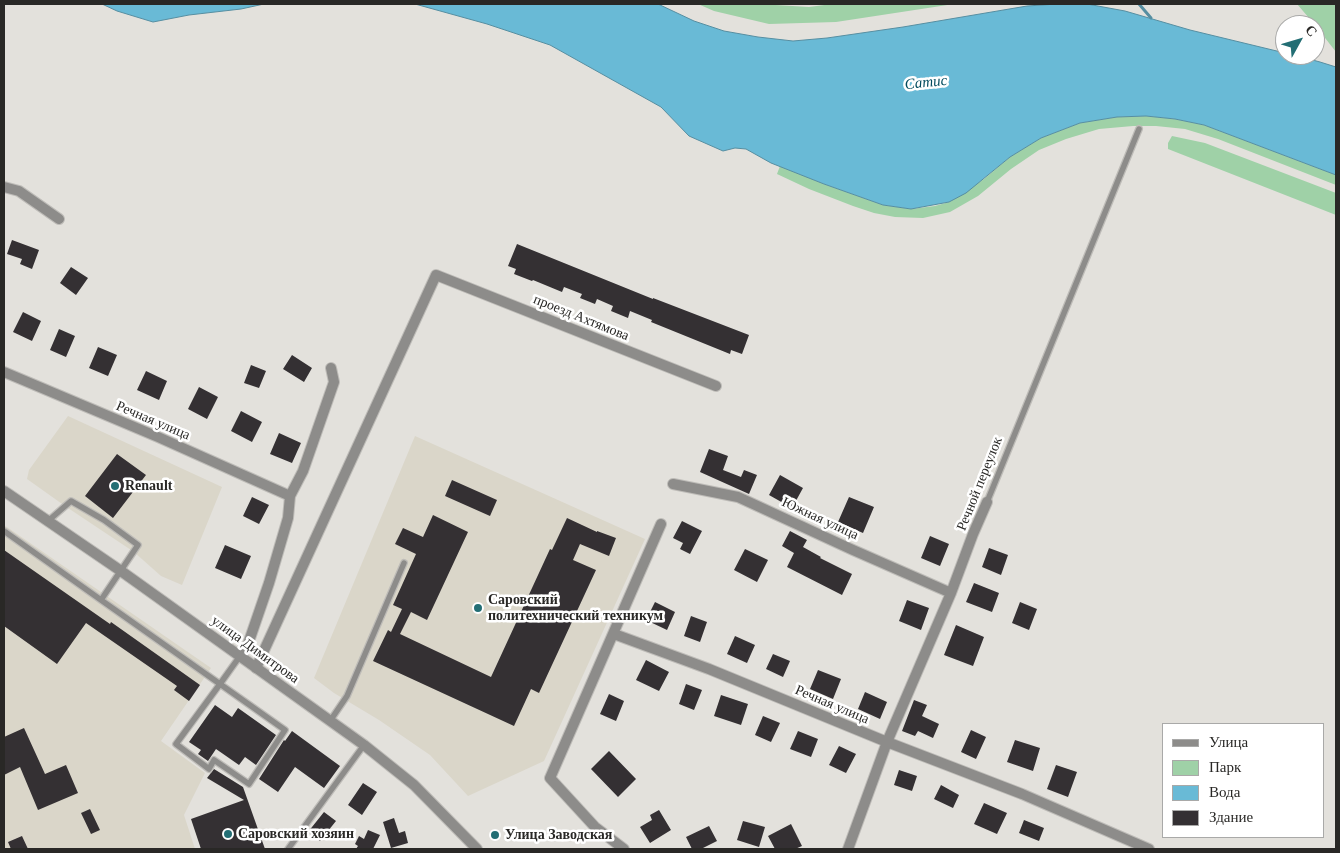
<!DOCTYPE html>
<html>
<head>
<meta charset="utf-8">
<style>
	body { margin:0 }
	#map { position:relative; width:1340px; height:853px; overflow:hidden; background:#e3e1dc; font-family:"Times New Roman",serif }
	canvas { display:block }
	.frame { position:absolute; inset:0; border:5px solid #292826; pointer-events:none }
	.legend { position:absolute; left:1162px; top:723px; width:162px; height:115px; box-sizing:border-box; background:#fff; border:1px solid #a9a9a8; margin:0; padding:6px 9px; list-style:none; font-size:15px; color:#292826 }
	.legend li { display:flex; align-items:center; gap:10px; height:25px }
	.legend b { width:25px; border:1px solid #a9a9a8 }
	.north { position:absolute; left:1275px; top:15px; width:50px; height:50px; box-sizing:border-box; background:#fff; border:1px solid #a9a9a8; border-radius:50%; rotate:51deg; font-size:14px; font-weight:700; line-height:20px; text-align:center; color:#292826 }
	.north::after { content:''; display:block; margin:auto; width:18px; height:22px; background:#236e74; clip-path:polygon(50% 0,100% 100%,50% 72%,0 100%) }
</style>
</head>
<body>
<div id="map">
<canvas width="1340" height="853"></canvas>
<div class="frame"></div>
<ul class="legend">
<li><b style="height:6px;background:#8d8c8a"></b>Улица</li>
<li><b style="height:14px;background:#9fd1a7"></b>Парк</li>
<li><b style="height:14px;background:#69bad6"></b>Вода</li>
<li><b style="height:14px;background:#343033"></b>Здание</li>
</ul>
<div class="north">С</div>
</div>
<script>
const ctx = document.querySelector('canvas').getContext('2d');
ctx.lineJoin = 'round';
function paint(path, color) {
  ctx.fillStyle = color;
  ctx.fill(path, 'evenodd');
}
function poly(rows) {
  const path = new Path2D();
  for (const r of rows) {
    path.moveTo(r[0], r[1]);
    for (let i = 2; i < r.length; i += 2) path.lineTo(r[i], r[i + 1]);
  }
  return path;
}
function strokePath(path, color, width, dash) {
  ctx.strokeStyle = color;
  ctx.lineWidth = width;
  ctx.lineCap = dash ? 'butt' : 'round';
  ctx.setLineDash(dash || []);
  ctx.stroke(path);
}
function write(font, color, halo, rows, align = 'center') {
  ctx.font = font + ' "Times New Roman",serif';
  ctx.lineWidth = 5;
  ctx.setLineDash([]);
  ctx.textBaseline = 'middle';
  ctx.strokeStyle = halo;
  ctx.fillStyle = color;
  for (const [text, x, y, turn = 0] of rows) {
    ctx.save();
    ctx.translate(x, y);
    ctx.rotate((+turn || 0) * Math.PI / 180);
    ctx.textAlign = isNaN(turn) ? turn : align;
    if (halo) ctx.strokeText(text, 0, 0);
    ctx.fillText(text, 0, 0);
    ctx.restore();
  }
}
paint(poly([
	[68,416,222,487,182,585,161,576,134,552,65,506,27,479,29,470],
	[415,436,645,539,544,761,468,796,430,755,379,720,334,693,314,678],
	[4,525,211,668,161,741,205,773,184,815,195,849,4,849]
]), '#dad6c9');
paint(poly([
	[698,4,759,4,809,7,832,4,954,4,836,22,769,24,714,11],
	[1297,4,1336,4,1336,52,1315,25],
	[1146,116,1175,119,1204,125,1336,175,1336,185,1218,139,1185,129,1156,126,1133,126,1099,129,1066,139,1039,150,1011,169,978,196,950,212,923,218,895,217,874,213,853,206,809,189,777,174,780,166,824,184,883,205,911,209,935,206,949,202,984,179,1010,157,1041,138,1080,123,1117,117],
	[1172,136,1205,143,1336,193,1336,215,1168,149,1168,143]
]), '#9fd1a7');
const water = poly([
	[102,4,264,4,241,9,189,15,153,22,117,11,102,4],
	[415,4,658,4,694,21,724,31,758,37,793,41,827,38,903,27,1027,6,1057,4,1087,4,1125,11,1190,30,1285,53,1285,55,1294,55,1320,62,1336,67,1336,175,1204,125,1175,119,1146,116,1117,117,1080,123,1041,138,1010,157,966,193,949,202,911,209,883,205,824,184,771,163,746,149,735,148,723,151,689,136,661,107,550,45,487,24,415,4]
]);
paint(water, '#69bad6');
strokePath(water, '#568ea1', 1);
strokePath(poly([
	[1139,4,1151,18]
]), '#568ea1', 3);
paint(poly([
	[12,240,39,250,32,269,20,264,22,259,7,254],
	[517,244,653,299,653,298,749,335,742,354,731,350,730,354,651,322,652,320,630,311,628,318,611,311,613,306,597,299,595,304,580,298,582,294,564,287,562,292,533,280,532,281,514,274,516,269,508,266],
	[71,267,88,278,76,295,60,283],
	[23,312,41,321,32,341,13,332],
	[59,329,75,336,66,357,50,350],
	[98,347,117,355,108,376,89,368],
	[292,355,312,368,304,382,283,369],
	[251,365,266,371,259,388,244,383],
	[146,371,167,381,159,400,137,390],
	[199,387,218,397,207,419,188,409],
	[241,411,262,422,252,442,231,431],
	[279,433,301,443,292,463,270,454],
	[709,449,728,456,723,470,741,477,744,470,757,475,749,494,700,472],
	[117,454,146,475,113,518,85,496],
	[780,475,803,488,792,508,769,495],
	[452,480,497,500,490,516,445,496],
	[252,497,269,505,259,524,243,516],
	[849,497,874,507,863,533,838,522],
	[433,515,468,532,427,620,411,612,400,634,491,677,550,549,552,550,567,518,597,532,597,531,616,538,609,556,580,544,573,560,596,570,539,693,531,689,514,726,373,661,388,630,391,632,402,609,393,605,416,554,395,544,403,528,423,537],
	[682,521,702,531,690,554,680,549,683,543,673,538],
	[790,531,807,540,803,547,821,557,820,558,852,574,842,595,787,567,794,553,782,546],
	[930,536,949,544,940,566,921,558],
	[225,545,251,556,241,579,215,568],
	[989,548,1008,555,1001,575,982,567],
	[745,549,768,560,757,582,734,570],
	[4,550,110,624,111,622,200,685,189,701,174,690,177,686,86,623,57,664,4,626],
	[974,583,999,593,992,612,966,602],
	[907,600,929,608,921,630,899,621],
	[655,602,675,612,667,630,646,620],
	[1020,602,1037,609,1029,630,1012,623],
	[691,616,707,622,700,642,684,636],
	[956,625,984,637,973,666,944,655],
	[735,636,755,645,747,663,727,654],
	[773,654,790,661,783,677,766,669],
	[646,660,669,672,659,691,636,680],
	[818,670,841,679,833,699,810,689],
	[686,684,702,690,694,710,679,704],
	[865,692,887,702,880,719,858,709],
	[609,694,624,701,616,721,600,714],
	[721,695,748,704,741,725,714,716],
	[914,700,927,705,922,716,939,724,933,738,918,731,915,736,902,731],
	[215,705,232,717,238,708,276,735,256,765,245,757,239,765,216,749,208,761,198,754,201,750,189,742],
	[763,716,780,723,771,742,755,735],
	[24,728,45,774,66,765,78,793,38,810,20,767,4,775,4,737],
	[971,730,986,737,976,759,961,752],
	[292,731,340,766,324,788,295,767,278,792,259,779,284,740,285,741],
	[798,731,818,739,811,757,790,749],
	[1015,740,1040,748,1033,771,1007,762],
	[839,746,856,754,846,773,829,765],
	[609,751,636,779,618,797,591,769],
	[1056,765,1077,772,1068,797,1047,789],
	[214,769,243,787,265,849,201,849,191,819,244,800,207,778],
	[899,770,917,776,912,791,894,785],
	[363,783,377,792,362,815,348,805],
	[941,785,959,795,953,808,934,799],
	[984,803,1007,813,997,834,974,824],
	[90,809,100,830,91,834,81,813],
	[659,810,671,830,650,843,640,827,652,820,650,815],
	[324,812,336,821,320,841,308,832],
	[394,818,399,833,405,831,408,843,391,848,383,822],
	[1024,820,1044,828,1039,841,1019,833],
	[743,821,765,827,759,847,737,840],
	[791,824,802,846,795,849,775,849,768,836],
	[709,826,717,841,701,849,692,849,686,837],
	[368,830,380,835,373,849,356,849,358,846,355,844,359,836,364,839],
	[22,836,28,849,11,849,8,842]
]), '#343033');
const service = poly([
	[987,502,1139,129],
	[48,521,71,501,104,520,138,545,101,600],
	[4,531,101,600,220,684,285,730,249,784,214,760,209,769,176,744,220,684,240,656],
	[330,721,347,696,404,563],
	[288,849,364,745]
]);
const minor = poly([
	[4,187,19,191,59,219],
	[4,372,158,437,290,496],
	[673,484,738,497,853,550,951,593],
	[614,634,709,669,887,742,1022,794,1149,849],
	[240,656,247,647,269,583,288,518,290,496,303,471,334,382,331,368],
	[256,668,436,275,716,386],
	[624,849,595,827,550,778,661,524],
	[848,849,887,742,951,593,973,534,987,502]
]);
const tertiary = poly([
	[4,491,121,571,364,745,414,785,477,849]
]);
strokePath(service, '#bebcb8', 8);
strokePath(minor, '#bebcb8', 12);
strokePath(tertiary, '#bebcb8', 12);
strokePath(service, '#8d8c8a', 5.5);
strokePath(minor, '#8d8c8a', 10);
strokePath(tertiary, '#8d8c8a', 10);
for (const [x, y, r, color] of [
	[115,486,5,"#236e74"],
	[478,608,5,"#236e74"],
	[228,834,5,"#236e74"],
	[495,835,5,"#236e74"]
]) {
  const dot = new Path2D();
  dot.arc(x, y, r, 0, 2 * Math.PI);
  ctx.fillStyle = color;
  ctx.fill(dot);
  strokePath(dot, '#fff', 2);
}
write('14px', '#292826', '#fff', [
	["проезд Ахтямова",581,318,22],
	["Речная улица",153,421,23],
	["Речной переулок",980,484,-68],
	["Южная улица",820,519,25],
	["улица Димитрова",255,650,36],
	["Речная улица",832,705,23]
]);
write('bold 14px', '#292826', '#fff', [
	["Renault",125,486],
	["Саровский",488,600],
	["политехнический техникум",488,616],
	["Саровский хозяин",238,834],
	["Улица Заводская",505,835]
], 'left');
write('italic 15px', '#004a5d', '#fff', [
	["Сатис",926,83,-6]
]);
</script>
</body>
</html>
